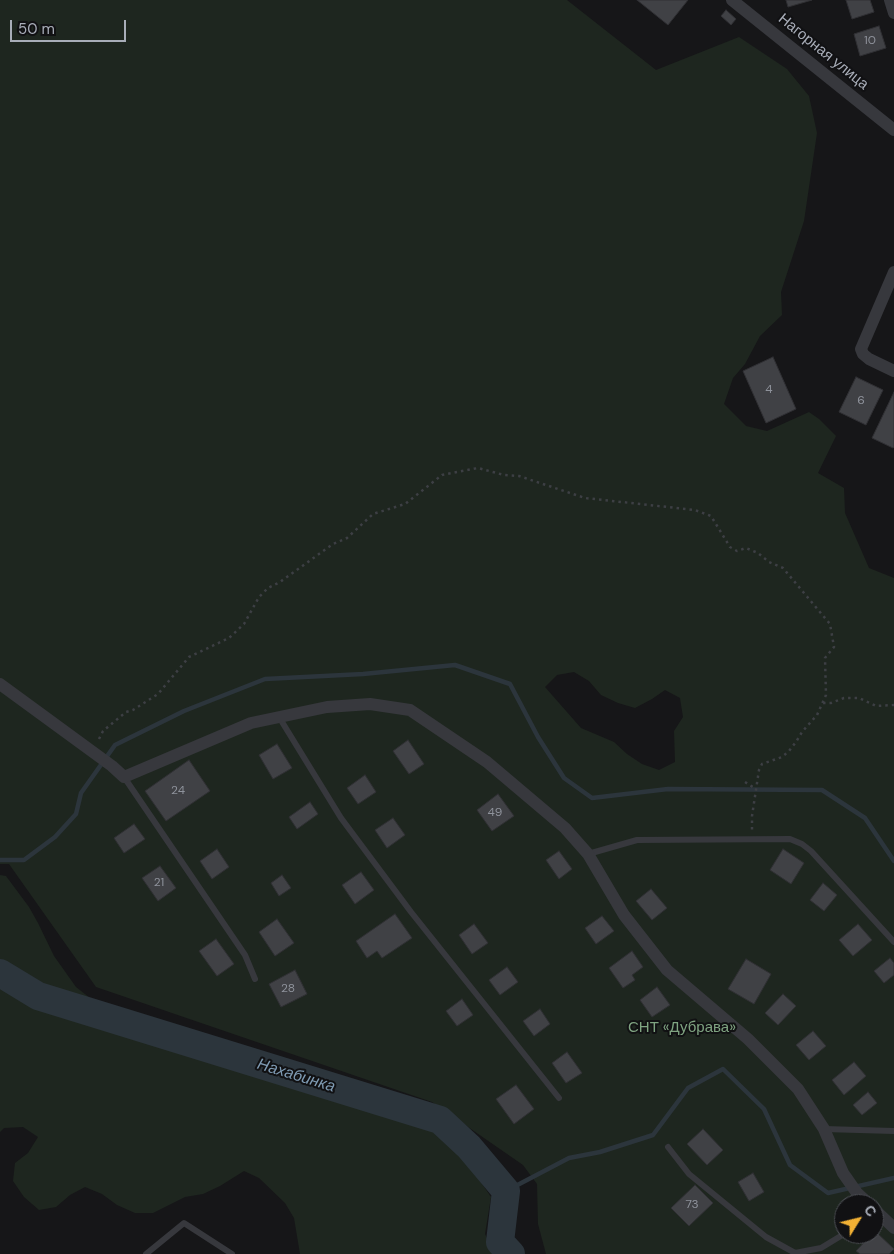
<!DOCTYPE html>
<html>
<head>
<meta charset="utf-8">
<style>
	body { margin:0 }
	#map { position:relative; width:894px; height:1254px; overflow:hidden; background:#161618; font-family:"DM Sans",sans-serif }
	canvas { display:block }
	.north { position:absolute; left:834px; top:1194px; width:50px; height:50px; box-sizing:border-box; background:#111113; border:1px solid #4d4f55; border-radius:50%; rotate:54deg; font-size:14px; font-weight:700; line-height:20px; text-align:center; color:#a8adb8 }
	.north::after { content:''; display:block; margin:auto; width:18px; height:22px; background:#f2b134; clip-path:polygon(50% 0,100% 100%,50% 72%,0 100%) }
	.scale { position:absolute; left:10px; top:20px; width:116px; height:22px; box-sizing:border-box; border:2px solid #a8adb8; border-top:0; padding-left:6px; font-size:15px; line-height:18px; white-space:nowrap; color:#a8adb8; -webkit-text-stroke:4px #111113; paint-order:stroke }
</style>
</head>
<body>
<div id="map">
<canvas width="894" height="1254"></canvas>
<div class="north">С</div>
<div class="scale">50 m</div>
</div>
<script>
const ctx = document.querySelector('canvas').getContext('2d');
ctx.lineJoin = 'round';
function paint(path, color) {
  ctx.fillStyle = color;
  ctx.fill(path, 'evenodd');
}
function poly(rows) {
  const path = new Path2D();
  for (const r of rows) {
    path.moveTo(r[0], r[1]);
    for (let i = 2; i < r.length; i += 2) path.lineTo(r[i], r[i + 1]);
  }
  return path;
}
function strokePath(path, color, width, dash) {
  ctx.strokeStyle = color;
  ctx.lineWidth = width;
  ctx.lineCap = dash ? 'butt' : 'round';
  ctx.setLineDash(dash || []);
  ctx.stroke(path);
}
function write(font, color, halo, rows, align = 'center') {
  ctx.font = font + ' "DM Sans",sans-serif';
  ctx.lineWidth = 4;
  ctx.setLineDash([]);
  ctx.textBaseline = 'middle';
  ctx.strokeStyle = halo;
  ctx.fillStyle = color;
  for (const [text, x, y, turn = 0] of rows) {
    ctx.save();
    ctx.translate(x, y);
    ctx.rotate((+turn || 0) * Math.PI / 180);
    ctx.textAlign = isNaN(turn) ? turn : align;
    if (halo) ctx.strokeText(text, 0, 0);
    ctx.fillText(text, 0, 0);
    ctx.restore();
  }
}
paint(poly([
	[0,0,567,0,656,70,739,37,787,69,809,96,817,133,804,221,781,292,782,315,760,336,745,364,733,378,724,404,746,426,767,431,809,412,819,419,836,436,818,473,844,488,845,513,869,568,894,578,894,1254,546,1254,538,1224,537,1184,523,1165,432,1102,96,987,9,864,0,864],
	[574,672,589,681,601,695,618,703,635,708,652,699,665,690,680,698,683,717,674,731,675,762,659,770,642,764,627,754,614,742,581,728,545,687,557,675],
	[844,1204,874,1204,874,1234,844,1234],
	[0,875,6,876,29,907,38,923,54,956,76,987,133,1032,268,1076,409,1116,450,1137,462,1150,470,1166,491,1197,485,1234,495,1254,300,1254,294,1218,285,1203,259,1178,244,1171,220,1186,203,1194,185,1197,153,1213,135,1213,117,1205,102,1194,85,1187,70,1195,56,1207,39,1210,24,1197,13,1181,15,1163,28,1153,38,1137,23,1127,4,1128,0,1132]
]), '#1e261f');
strokePath(poly([
	[0,860,24,860,55,837,76,814,81,793,115,745,184,711,265,679,363,674,455,665,510,684,538,737,564,778,592,798,668,789,822,790,865,818,894,861],
	[506,1191,569,1158,600,1152,653,1135,688,1088,723,1069,764,1109,790,1165,828,1193,894,1178]
]), '#2c353c', 4.5);
strokePath(poly([
	[0,973,38,996,440,1120,469,1147,506,1191,500,1242,511,1254]
]), '#2c353c', 28);
const building = poly([
	[637,0,688,0,668,25,637,0],
	[786,0,812,0,788,7,786,0],
	[846,0,870,0,874,12,852,19,846,0],
	[726,10,736,19,731,25,721,16,726,10],
	[879,26,886,48,860,56,854,34,879,26],
	[773,357,796,409,766,423,743,371,773,357],
	[856,377,883,390,866,425,839,412,856,377],
	[894,392,894,447,893,448,872,438,894,392],
	[408,740,424,764,409,774,393,751,408,740],
	[277,744,292,768,273,779,259,755,277,744],
	[189,760,210,791,166,821,145,791,189,760],
	[365,775,376,792,358,804,347,788,365,775],
	[498,794,514,816,492,831,477,810,498,794],
	[310,802,318,814,297,829,289,817,310,802],
	[393,818,405,835,387,848,375,830,393,818],
	[134,824,145,839,124,853,114,838,134,824],
	[217,849,229,867,212,879,200,861,217,849],
	[783,849,804,863,791,884,770,870,783,849],
	[559,851,572,869,559,879,546,860,559,851],
	[160,866,176,888,158,901,142,878,160,866],
	[361,872,374,890,355,904,342,885,361,872],
	[282,875,291,888,279,896,271,883,282,875],
	[823,883,837,895,824,911,810,900,823,883],
	[651,889,667,908,652,920,636,901,651,889],
	[395,914,412,938,382,958,377,951,367,958,356,941,395,914],
	[602,916,614,931,596,944,585,928,602,916],
	[277,919,294,943,275,956,259,932,277,919],
	[474,924,488,943,472,954,459,935,474,924],
	[858,924,872,940,853,956,839,940,858,924],
	[216,939,234,964,217,976,199,951,216,939],
	[632,951,643,967,632,975,635,980,623,988,609,968,632,951],
	[890,958,894,963,894,975,884,983,874,971,890,958],
	[746,959,771,974,754,1004,728,989,746,959],
	[507,967,518,982,500,995,489,980,507,967],
	[295,970,307,994,281,1007,269,984,295,970],
	[657,987,670,1005,652,1017,640,1000,657,987],
	[783,994,796,1006,778,1025,765,1013,783,994],
	[462,999,473,1015,457,1026,446,1011,462,999],
	[540,1009,550,1024,534,1036,523,1021,540,1009],
	[813,1031,826,1046,809,1060,796,1045,813,1031],
	[567,1052,582,1073,566,1083,552,1063,567,1052],
	[854,1062,866,1076,844,1095,832,1080,854,1062],
	[516,1085,534,1109,514,1124,496,1099,516,1085],
	[868,1092,877,1103,862,1115,853,1105,868,1092],
	[703,1129,723,1150,707,1165,687,1144,703,1129],
	[753,1173,764,1192,749,1201,738,1182,753,1173],
	[695,1185,713,1203,689,1226,671,1208,695,1185],
	[875,1231,894,1249,889,1254,860,1254,856,1251,872,1234,874,1234,875,1231]
]);
paint(building, '#404145');
strokePath(building, '#303034', 1);
strokePath(poly([
	[823,703,831,703,844,698,859,698,876,706,894,705],
	[99,739,103,731,126,712,133,710,158,694,189,657,229,638,244,624,259,597,268,588,280,582,333,544,347,538,373,514,405,504,442,475,478,468,504,475,519,476,585,498,695,510,711,516,730,547,737,551,746,548,758,553,769,562,783,568,830,624,834,647,825,658,826,695,817,715,802,732,796,742,789,751,782,757,762,764,759,770,752,816,752,830],
	[745,782,756,789]
]), '#3d3f44', 2.5, [2.5, 4]);
strokePath(poly([
	[279,717,341,818,411,912,559,1098],
	[124,777,245,955,255,979],
	[588,854,637,840,790,839,802,844,811,851,894,942],
	[824,1129,894,1131],
	[668,1147,689,1174,766,1237,795,1253,821,1248,844,1234],
	[146,1254,184,1223,232,1254]
]), '#37383d', 6);
strokePath(poly([
	[732,0,894,130],
	[890,0,894,13],
	[894,272,861,349,863,354,869,359,894,371],
	[0,684,112,766,124,777,251,723,327,707,370,704,410,710,487,762,565,828,588,854,624,915,667,970,748,1039,798,1089,824,1129,843,1173,857,1193,869,1204],
	[874,1209,894,1228]
]), '#37383d', 12);
write('12px', '#8e929b', null, [
	["10",870,41],
	["4",769,390],
	["6",861,401],
	["24",178,791],
	["49",495,813],
	["21",159,883],
	["28",288,989],
	["73",692,1205]
]);
write('15px', '#a8adb8', '#111113', [
	["Нагорная улица",823,52,39]
]);
write('15px', '#7fa381', '#111113', [
	["СНТ «Дубрава»",682,1028]
]);
write('italic 16px', '#7f9bb3', '#111113', [
	["Нахабинка",296,1076,17]
]);
</script>
</body>
</html>
